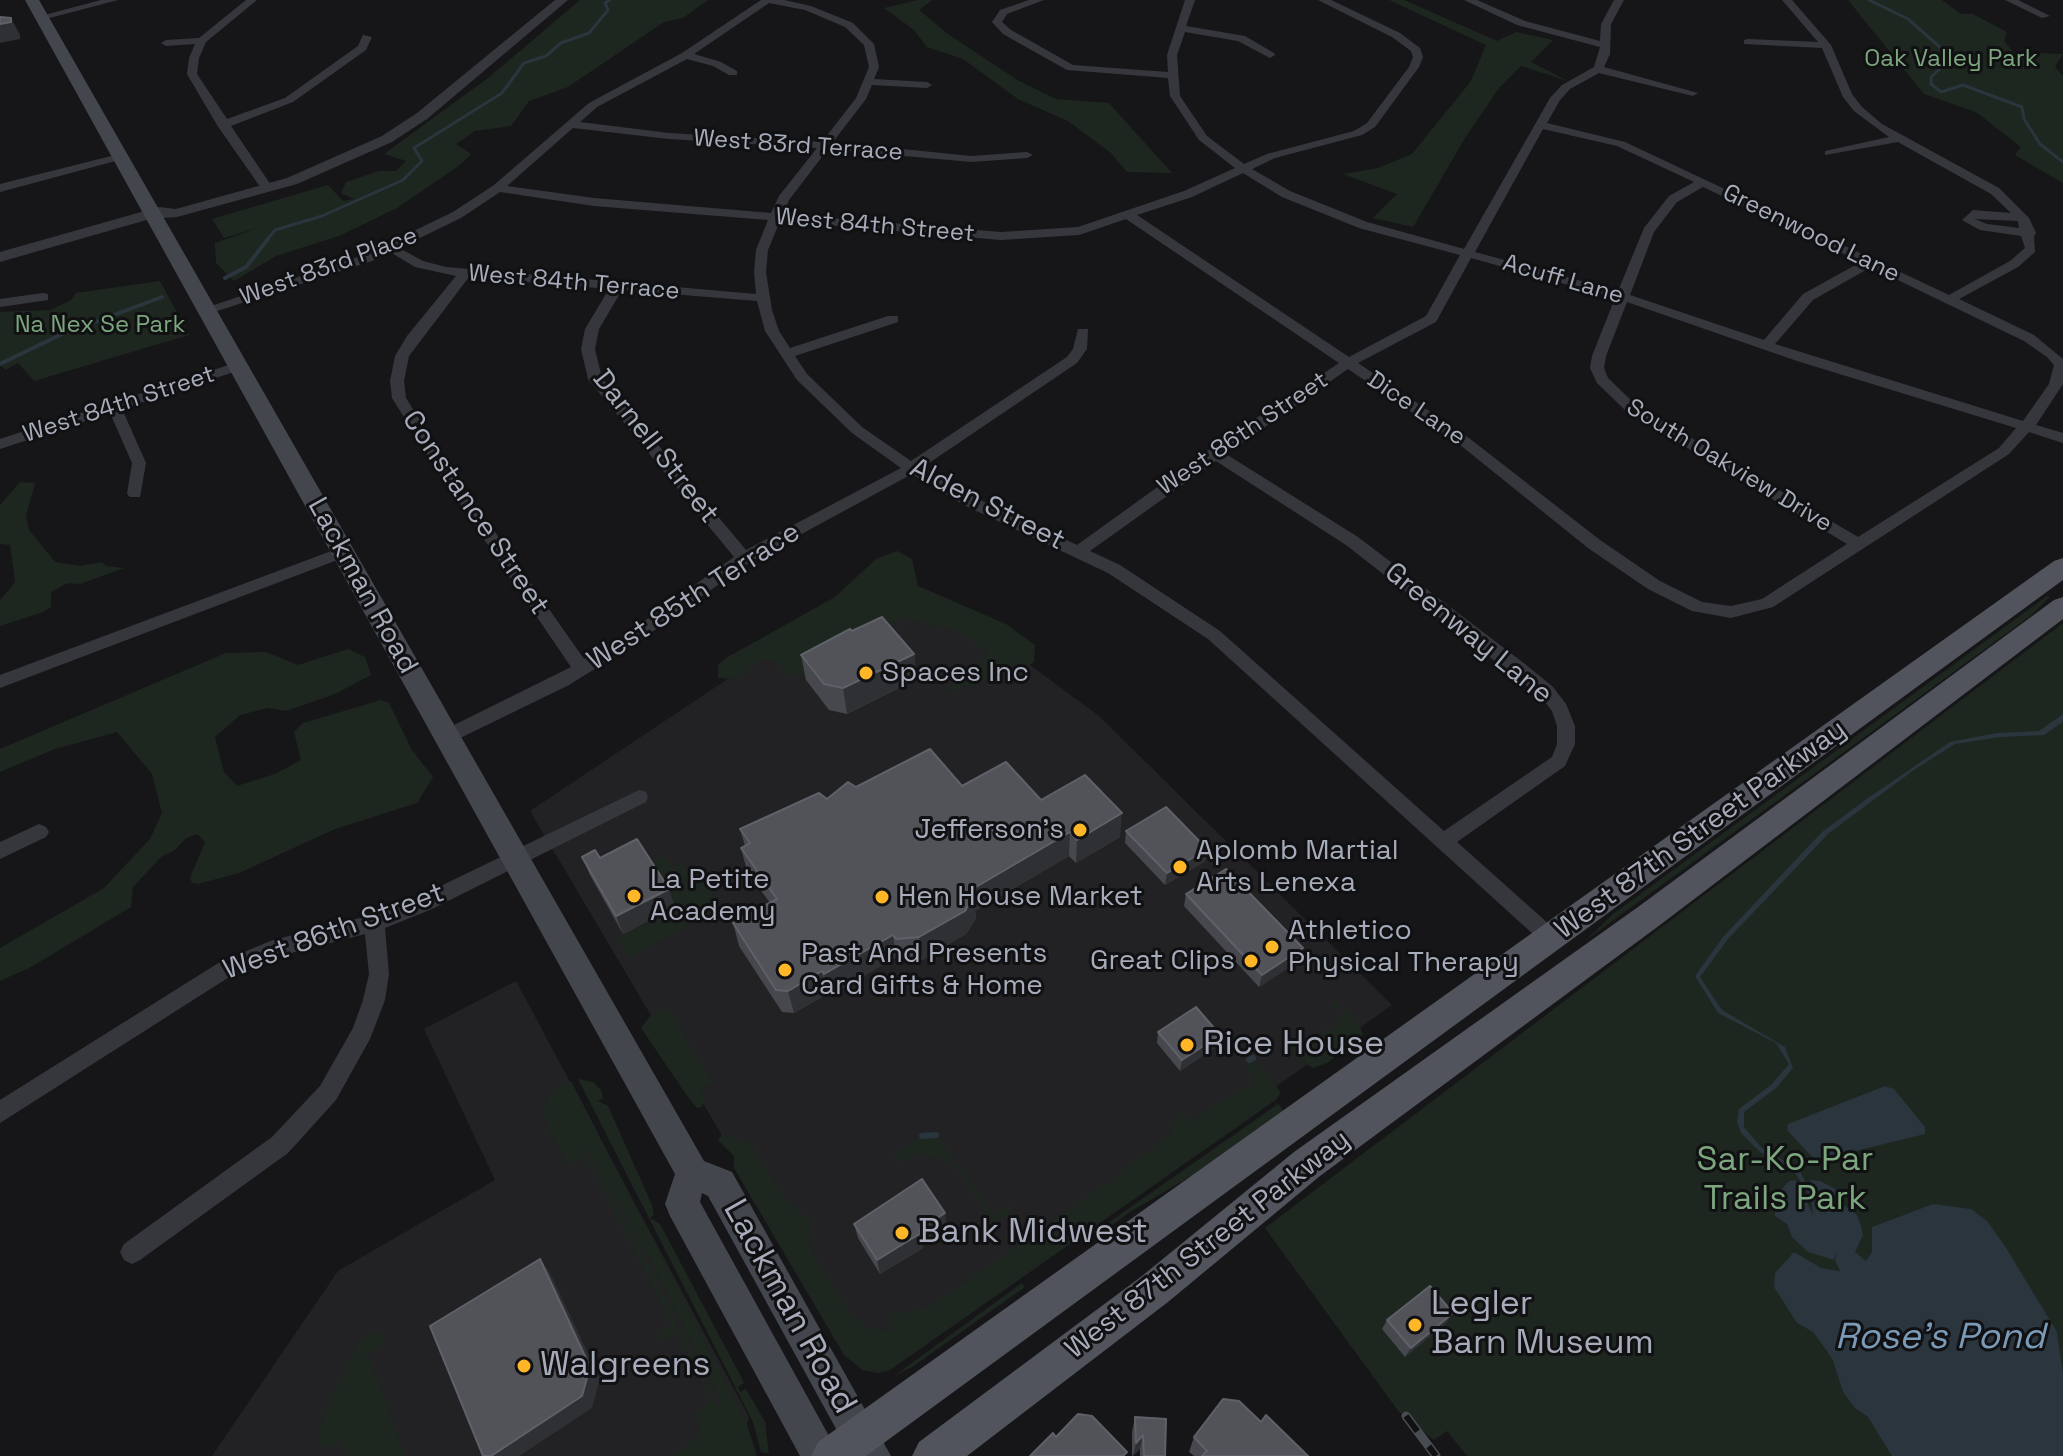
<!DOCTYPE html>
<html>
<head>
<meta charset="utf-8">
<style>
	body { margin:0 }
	canvas { display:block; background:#161618 }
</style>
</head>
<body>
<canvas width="2063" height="1456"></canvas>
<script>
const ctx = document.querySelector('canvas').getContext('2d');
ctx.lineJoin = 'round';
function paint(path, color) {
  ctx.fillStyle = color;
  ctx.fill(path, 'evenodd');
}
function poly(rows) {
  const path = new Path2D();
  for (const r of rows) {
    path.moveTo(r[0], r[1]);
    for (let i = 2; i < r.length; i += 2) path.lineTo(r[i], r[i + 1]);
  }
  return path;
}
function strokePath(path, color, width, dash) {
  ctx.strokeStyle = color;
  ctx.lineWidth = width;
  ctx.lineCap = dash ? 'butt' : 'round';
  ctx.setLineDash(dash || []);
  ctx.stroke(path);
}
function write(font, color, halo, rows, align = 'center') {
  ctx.font = font + ' "Space Grotesk",sans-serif';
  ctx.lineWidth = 6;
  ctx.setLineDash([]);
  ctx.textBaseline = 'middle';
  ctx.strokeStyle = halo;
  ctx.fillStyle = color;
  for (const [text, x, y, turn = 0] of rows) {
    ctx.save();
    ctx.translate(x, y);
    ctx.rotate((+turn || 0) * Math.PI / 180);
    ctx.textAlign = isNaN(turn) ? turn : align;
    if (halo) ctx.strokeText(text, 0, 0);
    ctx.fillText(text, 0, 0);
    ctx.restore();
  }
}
paint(poly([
	[885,574,1022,659,1099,716,1392,1005,888,1359,842,1338,530,811],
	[516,981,749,1417,737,1456,212,1456,338,1271,495,1180,424,1029]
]), '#222225');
paint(poly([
	[580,0,708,0,683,18,664,22,568,87,529,101,511,126,475,131,456,144,471,154,460,165,397,208,339,236,276,256,234,281,216,263,215,243,261,227,224,238,212,219,328,185,343,201,354,199,341,193,346,182,379,171,396,171,406,161,384,154,488,78],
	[918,0,932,0,919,10,948,34,1019,81,1056,99,1109,103,1172,173,1127,172,1111,153,1068,121,1018,99,963,59,927,47,914,30,884,8],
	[1389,0,1404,0,1497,41,1516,32,1553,40,1531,62,1568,81,1521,66,1499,88,1465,138,1413,227,1373,218,1397,194,1343,174,1378,168,1412,154,1471,81,1486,45],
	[1848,0,1942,0,1961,14,1973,14,2007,32,2004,41,2013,52,2063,54,2055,67,2063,76,2063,183,2015,155,2021,147,1976,112,1924,94],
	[160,281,189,335,34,381,18,363,5,370,0,364,0,312,51,310,71,300,76,293],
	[20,482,35,483,26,516,29,530,55,562,80,566,102,562,106,566,124,568,80,584,68,583,51,592,51,607,43,612,0,626,0,600,15,582,10,545,0,544,0,505],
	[897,551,912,559,918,586,1006,624,1035,645,1034,662,1028,666,1023,662,974,686,965,686,951,692,947,686,986,657,988,651,953,630,904,618,877,632,862,648,802,676,789,674,773,661,763,660,733,679,718,678,718,665,726,658,835,597,876,559],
	[2047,596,2050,597,2029,617,1585,941,1613,914],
	[2063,623,2063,1456,1467,1456,1447,1431,1434,1440,1399,1412,1265,1228],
	[348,649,365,657,371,675,335,694,286,711,268,708,240,715,215,737,224,772,237,786,275,774,301,760,294,732,303,723,381,700,389,703,412,750,433,777,417,803,335,829,239,873,198,884,192,883,190,878,205,842,197,834,186,838,175,850,161,857,133,887,131,907,31,967,0,981,0,948,104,888,150,839,162,813,152,774,117,732,55,749,0,772,0,749,226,653,266,652,298,665],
	[664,856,672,867,681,862,692,879,700,875,722,907,629,958,616,938,675,907,648,864],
	[1334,1000,1359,1023,1363,1035,1327,1063,1313,1068,1300,1060,1280,1037,1304,1044,1327,1029,1330,1032,1342,1018,1343,1010,1331,1007],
	[664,1009,669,1011,714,1083,701,1089,705,1097,702,1107,697,1108,690,1100,641,1028,650,1016],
	[1253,1059,1281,1092,1277,1099,890,1370,879,1373,862,1370,844,1355,734,1168,734,1156,718,1140,723,1133,742,1143,750,1142,783,1197,812,1223,808,1244,848,1312,866,1326,887,1332,893,1314,931,1306,1068,1210,1071,1213,1076,1209,1074,1205,1107,1182,1109,1185,1115,1181,1113,1178,1168,1137,1180,1110,1192,1122,1239,1089,1258,1085,1246,1067],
	[578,1079,593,1082,601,1090,603,1098,598,1101,608,1106,652,1205,654,1215,650,1218,660,1224,739,1373,744,1383,738,1387,740,1392,746,1389,765,1422,769,1454,761,1452,753,1422],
	[571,1081,746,1421,757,1456,670,1456,701,1435,695,1415,712,1401,676,1332,663,1340,658,1338,659,1332,672,1323,585,1157,568,1164,550,1131,544,1112,546,1099,557,1087],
	[579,1148,582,1148,588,1153,644,1249,719,1399,719,1408,641,1250,586,1154],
	[1278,1104,1284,1111,1257,1137,1130,1212,1101,1233,1095,1232],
	[920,1137,938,1137,992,1215,1010,1204,1013,1209,998,1221,992,1220,955,1167,939,1157,916,1155,897,1163,892,1156],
	[1022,1283,1025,1287,912,1367,894,1376],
	[377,1331,382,1333,385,1341,368,1355,405,1456,347,1456,341,1440,322,1451,318,1431,331,1399,360,1340]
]), '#1d261f');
paint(poly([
	[2063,714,2063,722,2044,735,2001,737,1955,744,1914,770,1829,833,1728,939,1700,977,1722,1010,1785,1047,1793,1068,1776,1088,1744,1112,1744,1127,1762,1148,1799,1169,1813,1198,1816,1213,1810,1180,1820,1181,1842,1192,1844,1205,1857,1215,1861,1226,1863,1235,1855,1252,1866,1261,1872,1252,1872,1227,1933,1204,1971,1209,1987,1221,2005,1246,2057,1332,2063,1374,2063,1456,1892,1456,1868,1417,1855,1408,1843,1392,1833,1360,1822,1344,1813,1332,1797,1323,1774,1287,1775,1273,1794,1252,1821,1268,1840,1271,1835,1260,1837,1250,1834,1260,1808,1252,1792,1237,1787,1224,1775,1216,1775,1197,1789,1181,1795,1180,1801,1189,1813,1215,1811,1198,1795,1173,1760,1152,1741,1133,1737,1122,1739,1109,1772,1084,1789,1064,1776,1043,1718,1013,1695,976,1723,937,1822,832,1868,798,1950,742,1997,733,2039,731],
	[1885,1086,1894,1089,1925,1127,1925,1134,1819,1160,1811,1156,1787,1130,1788,1124]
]), '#2a353d');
strokePath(poly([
	[1869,0,1908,19,1941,48,1944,65,1931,77,1931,84,1941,92,1963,85,2022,107,2024,119,2040,144,2063,162],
	[266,241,275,230,322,216,403,180,422,161,414,148,502,93,524,63,546,56,561,43,589,33,608,10,605,3,610,0]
]), '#2a353d', 3);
strokePath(poly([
	[225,278,246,267,268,239],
	[0,364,60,335,162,297]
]), '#2a353d', 4);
strokePath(poly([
	[1249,1060,1253,1058],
	[922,1136,936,1135]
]), '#2a353d', 6);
paint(poly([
	[101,0,118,0,42,20,37,17,101,0],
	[246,0,257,0,206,42,199,58,197,74,227,119,285,98,358,46,363,35,372,37,366,50,293,102,231,126,273,188,267,192,263,191,217,125,187,74,189,58,195,44,166,46,161,43,166,40,199,38,246,0],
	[761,0,784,0,811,6,853,23,874,44,879,67,874,79,927,82,932,85,927,88,872,85,866,99,833,142,971,156,1027,152,1033,155,1027,158,971,162,828,149,789,200,783,214,1001,232,1078,227,1184,191,1235,168,1199,140,1170,96,1168,78,1067,70,1003,34,992,22,1000,10,1029,0,1044,0,1007,14,1002,22,1011,30,1073,65,1168,72,1167,55,1185,0,1195,0,1186,26,1245,36,1274,53,1275,55,1270,58,1238,41,1185,32,1177,55,1180,96,1207,136,1244,164,1267,154,1354,131,1367,123,1409,67,1413,57,1411,51,1392,37,1318,0,1331,0,1400,33,1420,48,1423,57,1419,67,1375,127,1362,135,1275,158,1252,169,1290,191,1367,222,1464,249,1550,98,1562,85,1594,67,1600,47,1517,25,1464,0,1477,0,1525,21,1600,41,1601,24,1614,0,1624,0,1611,24,1610,54,1604,67,1698,93,1693,96,1599,73,1570,89,1560,100,1547,123,1625,142,1949,295,2010,261,2025,248,2021,236,1980,230,1962,220,1973,210,2011,213,1991,194,1898,142,1825,155,1825,151,1889,137,1854,111,1843,97,1822,48,1744,44,1744,40,1748,39,1818,42,1782,0,1792,0,1831,45,1852,94,1862,107,1882,124,1999,188,2029,218,2036,233,2034,236,2035,252,2018,267,1959,299,2034,335,2063,359,2063,384,2036,425,2063,433,2063,443,2029,432,2009,454,1773,607,1731,618,1692,611,1648,589,1588,548,1459,444,1348,369,1226,454,1358,537,1525,664,1553,687,1566,704,1575,726,1575,744,1565,766,1457,842,1559,933,1562,939,1559,945,1552,948,1545,945,1208,639,1108,573,964,505,912,474,750,562,638,642,569,685,452,742,440,742,437,737,440,732,571,667,439,473,392,398,390,381,395,356,407,336,456,276,415,267,390,252,372,261,211,313,206,314,199,310,364,255,453,212,494,185,589,103,682,53,761,0],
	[769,3,805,10,845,27,864,45,869,67,856,98,822,142,669,133,580,122,597,107,687,59,713,66,729,75,737,75,737,71,721,62,694,54,769,3],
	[573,128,669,139,817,148,779,196,771,213,594,198,507,186,573,128],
	[1543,129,1617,146,1694,182,1669,196,1644,228,1618,291,1475,252,1543,129],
	[1243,173,1282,197,1359,228,1460,255,1426,316,1349,357,1137,215,1192,197,1243,173],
	[1703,187,1861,262,1803,294,1764,340,1630,295,1654,232,1677,202,1703,187],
	[500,192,594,206,768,220,756,250,754,272,756,294,446,267,423,261,399,248,461,218,500,192],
	[1126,219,1339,363,1209,450,1077,545,974,497,923,467,1077,363,1087,349,1088,329,1078,329,1073,349,1067,357,911,461,862,427,807,374,795,356,898,322,898,316,888,316,790,348,779,331,772,310,766,272,768,250,780,221,1001,240,1079,235,1126,219],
	[1975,219,2018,221,2019,228,1987,224,1975,219],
	[1471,258,1615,298,1592,356,1590,368,1597,383,1626,411,1847,544,1762,599,1731,606,1702,602,1660,581,1600,540,1469,438,1358,363,1436,322,1471,258],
	[1871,267,2024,341,2047,357,2054,365,2049,384,2023,421,1775,344,1813,300,1871,267],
	[469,277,609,289,585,329,581,349,588,379,734,557,626,634,584,659,450,468,406,398,404,381,409,356,469,277],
	[622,290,757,301,765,331,797,380,852,433,901,468,746,550,602,378,595,349,599,329,622,290],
	[1627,302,1797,361,2016,428,1999,448,1858,537,1636,405,1608,378,1604,368,1606,356,1627,302],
	[1216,461,1346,545,1541,697,1552,711,1557,726,1557,744,1552,757,1444,831,1220,631,1120,565,1090,551,1216,461],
	[2005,0,2018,0,2050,16,2042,18,2005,0],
	[119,154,125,157,123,159,0,192,0,184,119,154],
	[43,293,48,294,48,300,0,307,0,299,43,293],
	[238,362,245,366,243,369,122,409,146,463,140,497,130,497,127,494,132,463,110,413,0,449,0,439,238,362],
	[342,547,348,548,350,552,348,556,0,688,0,675,342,547],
	[639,790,646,792,648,797,646,802,432,909,385,928,389,974,385,1000,370,1039,336,1100,288,1153,140,1260,132,1264,124,1260,120,1252,124,1244,272,1137,320,1086,353,1028,363,1000,369,974,365,934,276,957,234,974,0,1123,0,1100,220,962,273,940,372,915,418,897,639,790],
	[39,824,46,827,49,832,46,837,0,859,0,842,39,824]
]), '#36373d');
paint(poly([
	[555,0,568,0,427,119,392,142,297,184,177,217,150,219,0,262,0,252,159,207,176,209,287,178,382,136,417,113,555,0]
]), '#36373d');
paint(poly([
	[25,0,39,0,704,1161,732,1172,891,1456,851,1456,708,1196,702,1193,700,1202,840,1456,800,1456,670,1216,665,1204,675,1174,25,0]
]), '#44464e');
paint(poly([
	[2063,558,2063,580,866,1456,811,1456,818,1442,2054,561,2063,558],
	[2063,597,2063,619,1660,925,1320,1176,1168,1302,967,1456,912,1456,919,1442,1142,1276,1294,1152,1638,907,2054,600,2063,597]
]), '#52545d');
const rail = poly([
	[1406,1416,1436,1456]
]);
strokePath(rail, '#494b53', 9);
strokePath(rail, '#111113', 6, [19]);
paint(poly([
	[852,631,914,654,917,679,847,714,829,710,806,680,801,655],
	[962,786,1041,800,1120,837,1076,863,1069,856,975,911,976,918,966,934,922,960,899,962,896,957,829,996,827,994,794,1013,782,1012,739,946,733,923,770,903,747,871,741,848,745,846,740,829,827,799,856,787],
	[1126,831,1207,849,1205,861,1165,885,1125,843],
	[582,857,600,858,675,907,623,934,590,875],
	[1186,894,1303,948,1300,960,1259,987,1184,906],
	[1158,1032,1217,1046,1180,1071,1157,1043],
	[945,1213,946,1227,922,1244,923,1248,880,1274,858,1238,854,1224],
	[1387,1320,1447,1322,1405,1357,1382,1329],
	[1135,1417,1165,1456,1140,1456,1140,1449,1132,1456,1132,1432],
	[1261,1422,1308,1456,1194,1456,1189,1452,1194,1437]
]), '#47484d');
paint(poly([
	[11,18,20,35,20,39,0,43,0,24],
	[914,654,917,679,847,714,843,688],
	[1122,813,1120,837,1076,863,1077,840],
	[1070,832,1069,856,975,911,976,918,966,934,922,960,919,937,969,891],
	[1207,849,1205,861,1165,885,1167,873],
	[669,889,675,907,623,934,616,916],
	[893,935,896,957,829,996,824,974],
	[1303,948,1300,960,1259,987,1262,975],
	[822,971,827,994,794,1013,788,991],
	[1220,1035,1217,1046,1180,1071,1182,1060],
	[945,1213,946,1227,922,1244,923,1248,880,1274,877,1260],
	[540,1259,550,1273,600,1379,592,1408,519,1456,491,1456],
	[1453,1313,1447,1322,1405,1357,1411,1348],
	[1143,1435,1140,1449,1133,1456,1136,1443]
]), '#2f3033');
const building = poly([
	[0,17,11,18,11,22,0,24,0,17],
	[882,617,914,654,843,688,824,684,801,655,850,629,852,631,882,617],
	[930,749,962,786,1006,762,1041,800,1085,775,1122,813,1077,840,1070,832,969,891,974,895,965,911,919,937,896,939,893,935,824,974,822,971,788,991,776,990,733,923,777,899,741,848,750,843,740,829,819,793,827,799,848,782,856,787,930,749],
	[1166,807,1207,849,1167,873,1126,831,1166,807],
	[637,839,669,889,616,916,582,857,595,850,600,858,637,839],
	[1226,869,1303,948,1262,975,1186,894,1226,869],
	[1196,1007,1220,1035,1182,1060,1158,1032,1196,1007],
	[922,1179,945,1213,919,1230,921,1233,877,1260,854,1224,922,1179],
	[540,1259,590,1367,582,1396,491,1456,483,1456,430,1326,540,1259],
	[1430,1286,1453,1313,1411,1348,1387,1320,1430,1286],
	[1223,1399,1239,1401,1261,1422,1266,1415,1308,1456,1202,1456,1207,1451,1194,1437,1223,1399],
	[1078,1414,1092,1416,1127,1452,1123,1456,1030,1456,1053,1433,1056,1437,1078,1414],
	[1135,1417,1166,1419,1165,1456,1144,1456,1143,1435,1136,1443,1135,1417]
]);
paint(building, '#515359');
strokePath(building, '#5f6168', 2);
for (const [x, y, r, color] of [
	[866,673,8,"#ffb727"],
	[1080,830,8,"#ffb727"],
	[1180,867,8,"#ffb727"],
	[634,896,8,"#ffb727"],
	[882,897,8,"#ffb727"],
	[1272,947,8,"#ffb727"],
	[1251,961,8,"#ffb727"],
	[785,970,8,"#ffb727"],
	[1187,1045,8,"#ffb727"],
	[902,1233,8,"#ffb727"],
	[1415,1325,8,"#ffb727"],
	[524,1366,8,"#ffb727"]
]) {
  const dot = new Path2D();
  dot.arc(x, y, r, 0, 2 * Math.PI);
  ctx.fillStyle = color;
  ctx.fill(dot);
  strokePath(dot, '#111113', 3);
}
write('24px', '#7ca67e', '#111113', [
	["Oak Valley Park",1951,59],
	["Na Nex Se Park",100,325]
]);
write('24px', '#a6acb9', '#111113', [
	["West 83rd Terrace",798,146,4],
	["West 84th Street",875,226,5],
	["Greenwood Lane",1811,234,26],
	["West 83rd Place",329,267,-20],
	["Acuff Lane",1563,280,16],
	["West 84th Terrace",574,283,5],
	["West 84th Street",119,405,-18],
	["Dice Lane",1416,409,34],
	["West 86th Street",1243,434,-34],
	["South Oakview Drive",1729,466,31]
]);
write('28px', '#a6acb9', '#111113', [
	["Darnell Street",655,447,52],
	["Alden Street",987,505,27],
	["Constance Street",475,513,56],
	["Lackman Road",362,586,61],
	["West 85th Terrace",694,597,-33],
	["Greenway Lane",1468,634,39],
	["West 87th Street Parkway",1701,830,-36],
	["West 86th Street",334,932,-20],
	["West 87th Street Parkway",1208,1245,-38]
]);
write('28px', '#a6acb9', '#111113', [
	["Spaces Inc",882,673],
	["Jefferson's",1064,830,"right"],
	["Aplomb Martial",1196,851],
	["Arts Lenexa",1196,883],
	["La Petite",650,880],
	["Academy",650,912],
	["Hen House Market",898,897],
	["Athletico",1288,931],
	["Physical Therapy",1288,963],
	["Past And Presents",801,954],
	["Card Gifts & Home",801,986],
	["Great Clips",1235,961,"right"]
], 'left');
write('34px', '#a6acb9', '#111113', [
	["Rice House",1203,1045],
	["Bank Midwest",918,1233],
	["Legler",1431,1305],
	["Barn Museum",1431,1344],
	["Walgreens",540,1366]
], 'left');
write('34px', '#7ca67e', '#111113', [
	["Sar-Ko-Par",1785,1161],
	["Trails Park",1785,1200]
]);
write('34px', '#a6acb9', '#111113', [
	["Lackman Road",789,1307,61]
]);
write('italic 36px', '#7a9bb8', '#111113', [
	["Rose's Pond",1940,1338]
]);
</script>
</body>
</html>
